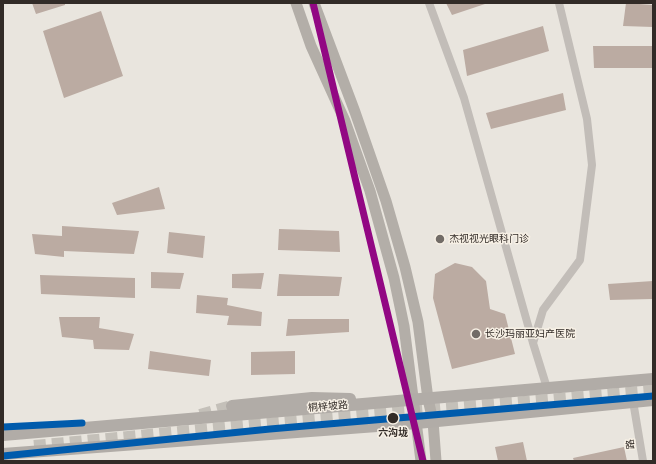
<!DOCTYPE html>
<html>
<head>
<meta charset="utf-8">
<style>
	body { margin:0 }
	#map { position:relative; width:656px; height:464px; overflow:hidden; background:#e9e5de; font-family:Signika,sans-serif }
	canvas { display:block }
	.frame { position:absolute; inset:0; border:4px solid #322b27; pointer-events:none }
</style>
</head>
<body>
<div id="map">
<canvas width="656" height="464"></canvas>
<div class="frame"></div>
</div>
<script>
const ctx = document.querySelector('canvas').getContext('2d');
ctx.lineJoin = 'round';
function paint(path, color) {
  ctx.fillStyle = color;
  ctx.fill(path, 'evenodd');
}
function poly(rows) {
  const path = new Path2D();
  for (const r of rows) {
    path.moveTo(r[0], r[1]);
    for (let i = 2; i < r.length; i += 2) path.lineTo(r[i], r[i + 1]);
  }
  return path;
}
function strokePath(path, color, width, dash) {
  ctx.strokeStyle = color;
  ctx.lineWidth = width;
  ctx.lineCap = dash ? 'butt' : 'round';
  ctx.setLineDash(dash || []);
  ctx.stroke(path);
}
function write(font, color, halo, rows, align = 'center') {
  ctx.font = font + ' Signika,"Noto Sans SC",sans-serif';
  ctx.lineWidth = 3;
  ctx.setLineDash([]);
  ctx.textBaseline = 'middle';
  ctx.strokeStyle = halo;
  ctx.fillStyle = color;
  for (const [text, x, y, turn = 0] of rows) {
    ctx.save();
    ctx.translate(x, y);
    ctx.rotate((+turn || 0) * Math.PI / 180);
    ctx.textAlign = isNaN(turn) ? turn : align;
    if (halo) ctx.strokeText(text, 0, 0);
    ctx.fillText(text, 0, 0);
    ctx.restore();
  }
}
paint(poly([
	[32,3,65,3,65,5,36,14],
	[446,3,485,3,485,4,452,15],
	[626,3,653,5,653,27,623,26],
	[101,11,123,76,64,98,43,31],
	[543,26,549,51,467,76,463,50],
	[593,46,653,46,653,68,594,68],
	[563,93,566,110,491,129,486,113],
	[159,187,165,209,117,215,112,203],
	[62,226,139,231,134,254,64,251,64,257,35,254,32,234,62,236],
	[279,229,339,231,340,252,278,250],
	[169,232,205,236,203,258,167,253],
	[455,263,472,267,486,281,490,309,505,314,515,354,452,369,433,298,435,274],
	[151,272,184,273,180,289,151,288],
	[264,273,261,289,232,288,232,274],
	[279,274,342,277,339,296,277,296],
	[40,275,135,278,135,298,41,294],
	[653,281,653,299,610,300,608,284],
	[197,295,228,298,227,305,262,312,261,326,227,325,229,316,196,313],
	[59,317,100,317,99,328,134,334,129,350,94,349,93,340,62,337],
	[288,319,349,319,349,332,286,336],
	[150,351,211,360,209,376,148,369],
	[295,351,295,374,251,375,251,352],
	[523,442,527,461,498,461,495,447],
	[624,447,627,461,574,461,573,458]
]), '#bbaba2');
strokePath(poly([
	[200,415,232,406],
	[34,446,263,424,653,391]
]), '#c4c0b9', 12, [12, 6]);
strokePath(poly([
	[429,3,464,98,533,343,547,388],
	[533,343,543,310,580,260,592,165,587,119,559,3],
	[633,401,643,461]
]), '#c2bdb8', 8);
strokePath(poly([
	[296,3,311,46,345,121,370,191,394,278,404,326,421,461],
	[314,3,355,112,386,201,405,267,418,322,428,399,433,421,436,461]
]), '#b3aea8', 11);
strokePath(poly([
	[232,406,312,398,350,399],
	[3,435,653,379],
	[3,454,417,423,653,400]
]), '#b1aca7', 12);
strokePath(poly([
	[3,427,82,423],
	[3,456,270,429,653,396]
]), '#005bac', 7);
strokePath(poly([
	[313,3,423,461]
]), '#920783', 7);
for (const [x, y, r, color] of [
	[440,239,5,"#726c67"],
	[476,334,5,"#726c67"],
	[393,418,6,"#322b27"]
]) {
  const dot = new Path2D();
  dot.arc(x, y, r, 0, 2 * Math.PI);
  ctx.fillStyle = color;
  ctx.fill(dot);
  strokePath(dot, '#f7f0e5', 1.5);
}
write('10px', '#322b27', '#f7f0e5', [
	["杰视视光眼科门诊",449,239],
	["长沙玛丽亚妇产医院",485,334]
], 'left');
write('10px', '#322b27', '#f7f0e5', [
	["桐梓坡路",328,407,-5],
	["路",631,444,-97]
]);
write('bold 10px', '#322b27', '#f7f0e5', [
	["六沟垅",393,433]
]);
</script>
</body>
</html>
